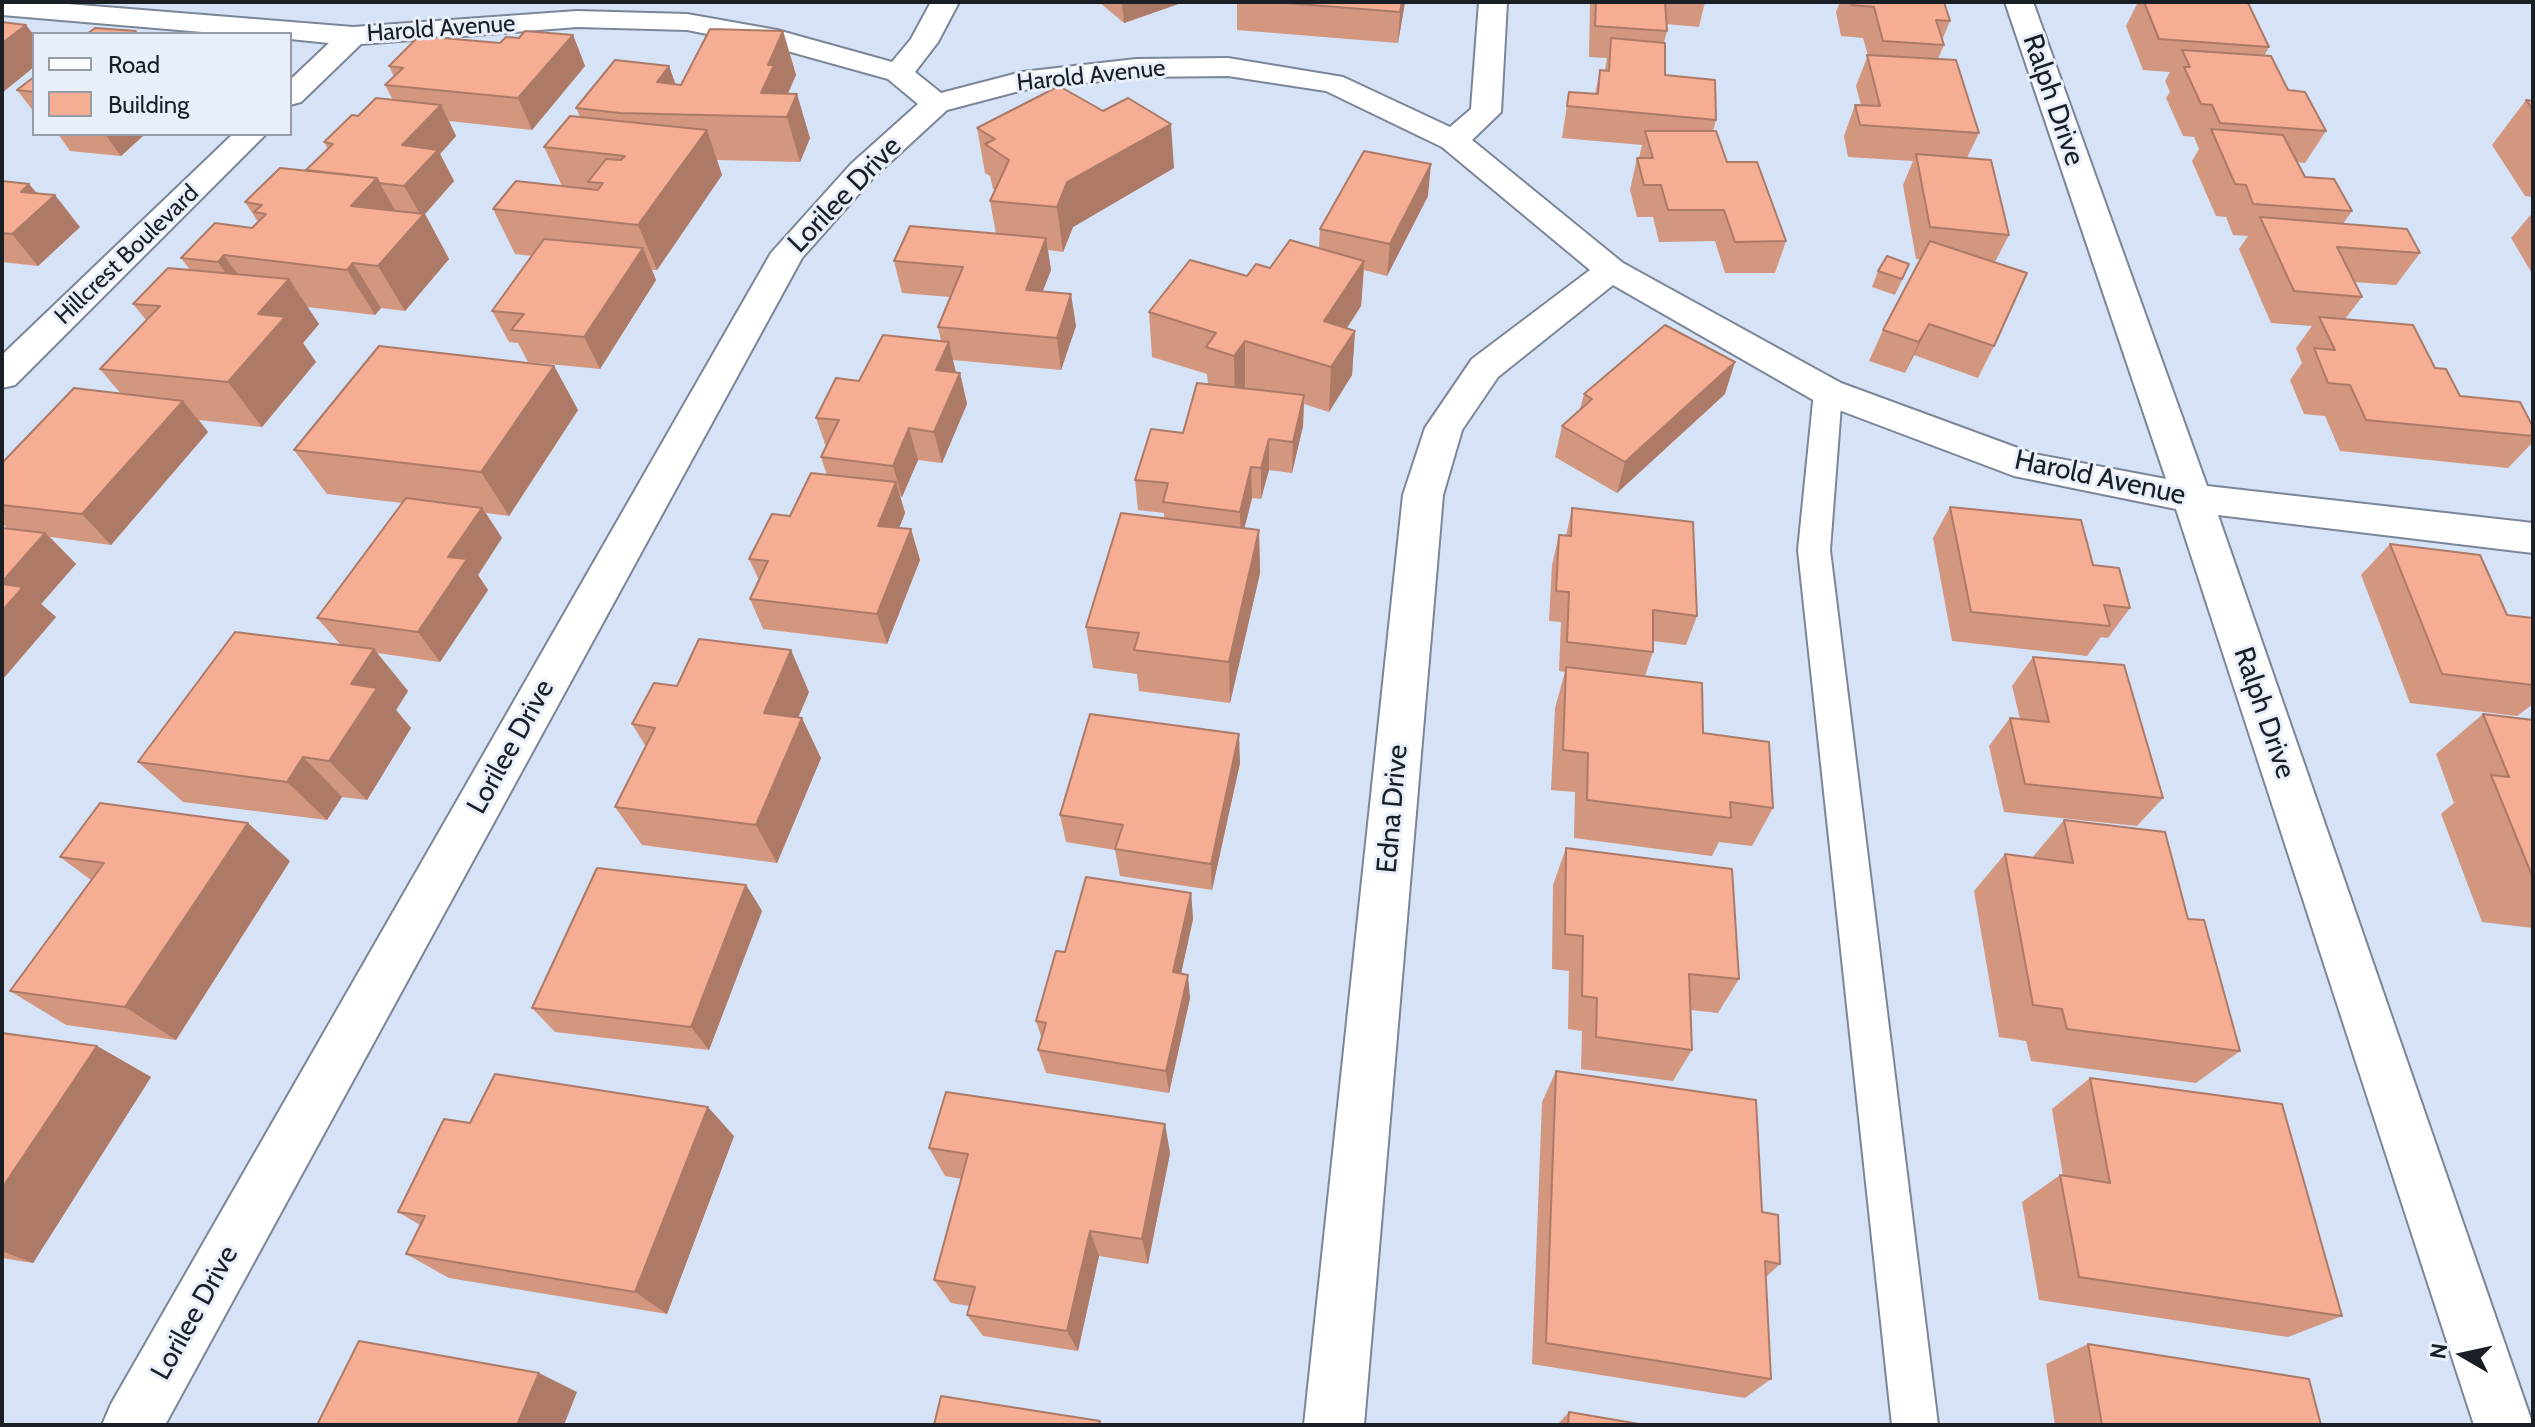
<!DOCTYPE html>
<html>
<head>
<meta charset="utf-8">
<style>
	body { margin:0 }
	#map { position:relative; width:2535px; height:1427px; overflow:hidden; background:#d6e2f6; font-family:Cabin,sans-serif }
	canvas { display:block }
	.frame { position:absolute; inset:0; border:4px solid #1a1e25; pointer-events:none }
	.legend { position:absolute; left:32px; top:32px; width:260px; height:104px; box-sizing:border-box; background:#e8effb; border:2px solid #969ba5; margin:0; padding:10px 14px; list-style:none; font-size:24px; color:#1a1e25 }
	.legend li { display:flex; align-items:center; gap:16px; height:40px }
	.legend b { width:40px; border:2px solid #969ba5 }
	.north { position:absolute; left:2423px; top:1315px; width:80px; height:80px; -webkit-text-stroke:6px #e8effb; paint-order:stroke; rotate:279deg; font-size:22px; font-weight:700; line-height:32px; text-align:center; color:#1a1e25 }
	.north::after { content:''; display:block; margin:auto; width:28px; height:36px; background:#1a1e25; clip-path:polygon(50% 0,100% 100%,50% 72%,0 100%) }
</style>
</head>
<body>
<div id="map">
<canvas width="2535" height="1427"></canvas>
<div class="frame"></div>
<ul class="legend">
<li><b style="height:10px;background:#fff"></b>Road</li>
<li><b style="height:22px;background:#f5ae93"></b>Building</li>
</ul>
<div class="north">N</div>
</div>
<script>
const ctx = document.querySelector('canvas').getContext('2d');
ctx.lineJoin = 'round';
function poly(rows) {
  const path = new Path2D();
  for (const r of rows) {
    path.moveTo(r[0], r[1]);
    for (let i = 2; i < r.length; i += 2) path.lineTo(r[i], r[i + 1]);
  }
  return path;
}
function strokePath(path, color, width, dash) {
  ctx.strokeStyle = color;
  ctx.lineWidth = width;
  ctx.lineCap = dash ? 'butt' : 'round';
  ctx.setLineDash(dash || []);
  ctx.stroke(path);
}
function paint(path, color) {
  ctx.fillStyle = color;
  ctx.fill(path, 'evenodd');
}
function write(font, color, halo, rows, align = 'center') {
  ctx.font = font + ' Cabin,sans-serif';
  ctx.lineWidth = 6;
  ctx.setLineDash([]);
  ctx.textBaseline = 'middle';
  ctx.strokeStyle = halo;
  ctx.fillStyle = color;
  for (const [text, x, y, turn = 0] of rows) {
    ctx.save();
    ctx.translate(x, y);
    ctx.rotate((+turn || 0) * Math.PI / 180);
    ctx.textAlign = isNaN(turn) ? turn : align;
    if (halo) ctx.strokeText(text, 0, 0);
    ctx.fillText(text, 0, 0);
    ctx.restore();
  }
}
const lane = poly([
	[1828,382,1838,385,1842,392,1830,550,1938,1425,1892,1425,1798,550,1814,392,1818,385,1828,382]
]);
const street = poly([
	[2,2,43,2,353,27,577,11,687,14,777,30,892,62,911,39,931,2,959,2,938,42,915,72,941,93,1022,72,1136,59,1228,58,1343,77,1450,127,1471,109,1479,2,1507,2,1501,112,1472,140,1623,263,1841,383,2034,454,2166,479,2005,2,2033,2,2207,486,2533,523,2533,553,2218,515,2533,1425,2474,1425,2176,509,2014,476,1815,401,1613,285,1498,377,1462,430,1443,495,1364,1425,1304,1425,1403,495,1425,428,1472,359,1590,270,1442,147,1326,91,1228,76,1136,77,1023,90,947,110,873,178,802,258,165,1425,102,1425,111,1404,771,253,851,164,918,104,888,79,773,47,687,30,577,27,361,44,301,102,290,105,290,80,329,43,290,39,290,34,226,34,2,15,2,2],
	[233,134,266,134,15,385,2,388,2,355,233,134]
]);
strokePath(lane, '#7b8698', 4);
strokePath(street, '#7b8698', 4);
paint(lane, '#fff');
paint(street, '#fff');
paint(poly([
	[1099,2,1184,2,1124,23],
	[1237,2,1405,2,1398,43,1237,30],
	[1590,2,1705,2,1699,27,1666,24,1667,31,1664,43,1665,75,1716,120,1713,131,1727,162,1786,241,1775,273,1725,273,1715,241,1659,242,1653,217,1637,217,1630,190,1637,158,1639,158,1642,145,1562,138,1569,92,1595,94,1600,70,1605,70,1607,58,1589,57],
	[1840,2,1944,2,1950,21,1942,40,1944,45,1938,59,1979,133,1967,158,2009,235,1995,262,1994,346,1978,378,1914,355,1905,373,1869,361,1883,330,1920,259,1916,259,1903,185,1913,161,1848,157,1844,136,1855,105,1861,105,1856,86,1868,55,1863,38,1841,36,1836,12],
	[2138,2,2144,2,2269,47,2264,56,2288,90,2326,131,2305,163,2297,162,2305,177,2352,211,2343,224,2420,253,2396,285,2354,282,2362,297,2345,319,2435,368,2460,396,2533,427,2533,442,2508,468,2340,451,2325,416,2304,414,2290,380,2302,363,2296,348,2312,326,2271,323,2239,249,2248,236,2233,235,2226,217,2216,216,2192,161,2199,149,2194,137,2183,136,2166,98,2170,92,2165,81,2170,72,2143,70,2126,26],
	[783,31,796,75,788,94,810,138,800,162,717,160,722,175,657,270,652,270,656,280,600,369,528,362,518,343,509,342,492,311,532,256,515,254,493,209,562,186,544,147,580,117,576,108,669,66,675,84,681,85],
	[573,35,585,66,532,130,449,121,456,136,440,154,454,181,425,214,449,259,405,311,381,308,375,315,307,307,319,324,303,343,316,362,262,427,199,420,208,432,111,545,50,537,76,564,41,604,56,617,2,680,2,528,7,528,2,523,2,463,121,394,100,369,146,320,133,304,190,270,181,258,252,228,258,222,245,202,306,170,328,149,324,142,358,116,393,100,385,85,394,77,389,66,519,38],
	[34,77,34,112,17,90],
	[2526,100,2533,101,2533,197,2525,196,2492,145],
	[977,128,1174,168,1073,227,1063,252,1048,250,1051,270,1042,292,1076,326,1061,370,953,360,956,372,960,373,967,404,942,463,918,460,902,497,900,496,905,513,899,528,911,529,920,560,887,644,763,629,750,599,759,580,749,559,827,475,821,457,826,447,816,418,859,381,941,341,938,327,950,297,902,293,894,261,996,234,990,201,995,190,993,189,990,176,985,173],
	[58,134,145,134,121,156,70,151],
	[2,181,29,184,37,193,80,227,38,266,2,262],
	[1428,196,1387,276,1364,270,1361,306,1347,328,1355,331,1352,375,1329,412,1304,404,1303,426,1292,473,1269,470,1261,499,1252,498,1244,528,1259,530,1260,573,1230,703,1139,691,1137,674,1093,668,1086,627,1164,518,1164,513,1138,510,1135,480,1183,433,1208,384,1207,374,1152,357,1149,312,1270,268,1319,249,1320,229],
	[2533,212,2533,275,2511,238],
	[1887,256,1902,280,1895,295,1872,287,1878,271],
	[554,366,578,410,509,516,486,513,502,538,478,575,488,590,440,662,377,653,408,691,396,710,411,728,367,800,342,797,327,820,183,802,138,762,341,645,317,618,402,503,327,494,294,450],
	[1584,394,1725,394,1617,493,1555,457,1562,426,1580,409],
	[1950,507,2093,565,2130,608,2108,638,2101,637,2087,656,1952,641,1933,538],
	[1572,508,1697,616,1686,645,1653,641,1653,652,1645,676,1703,733,1773,808,1752,846,1719,842,1712,856,1574,838,1575,792,1551,790,1555,708,1565,672,1559,671,1561,622,1549,621,1552,565,1559,535,1566,536],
	[2390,544,2507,615,2533,618,2533,704,2517,716,2410,703,2361,575],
	[2033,657,2163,798,2137,826,2004,812,1989,746,2010,718,2020,719,2012,686],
	[677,686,809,692,798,718,821,758,777,863,642,845,615,807,646,747,632,724],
	[2483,714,2533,720,2533,928,2482,922,2441,814,2454,803,2436,754],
	[1240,763,1212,890,1120,876,1115,850,1066,842,1060,815],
	[2064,820,2188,919,2240,1051,2196,1083,2031,1061,2026,1041,1999,1037,1974,891,2005,854,2032,858],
	[1566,848,1739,979,1718,1013,1691,1010,1692,1050,1673,1081,1581,1069,1582,1031,1568,1029,1569,971,1552,969,1553,885],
	[60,857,290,861,176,1040,66,1025,10,991,91,880],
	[746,885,762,911,709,1050,555,1032,532,1008],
	[1191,893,1193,919,1181,974,1190,998,1169,1093,1046,1073,1038,1050,1042,1039,1036,1021,1065,952],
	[2,1033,97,1046,151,1077,33,1263,2,1258],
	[1556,1071,1762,1212,1780,1264,1766,1277,1771,1379,1745,1398,1532,1364,1542,1102],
	[2090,1078,2342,1316,2288,1337,2039,1300,2022,1202,2060,1175,2063,1176,2052,1109],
	[470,1123,734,1136,667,1314,449,1278,406,1254,420,1225,398,1212],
	[929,1148,1170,1153,1148,1264,1099,1256,1078,1351,983,1336,967,1315,970,1306,951,1303,934,1280,962,1179,945,1176],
	[2088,1344,2321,1425,2055,1425,2046,1364],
	[1569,1412,1645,1425,1557,1425]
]), '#d3967e');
paint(poly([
	[1122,2,1184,2,1124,23],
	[1402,2,1405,2,1398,43,1400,12],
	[26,25,34,35,34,67,2,93,2,43],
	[783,31,796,75,784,101,761,93,768,65],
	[573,35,585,66,532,130,518,98],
	[669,66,685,110,657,82],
	[797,94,810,138,800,162,787,117],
	[441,105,456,136,440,154,454,181,425,214,449,259,405,311,378,266,422,217,404,186,402,145],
	[1171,124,1174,168,1073,227,1063,252,1057,207,1067,182],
	[707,130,722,175,657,270,638,225],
	[105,134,145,134,121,156],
	[1431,164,1428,196,1387,276,1390,244],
	[377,178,402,223,351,206],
	[29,184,45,204,55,195,80,227,38,266,12,234,21,192],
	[1046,238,1051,270,1031,322,1026,290],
	[643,248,656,280,600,369,584,337],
	[224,255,256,300,250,307,218,262],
	[1364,261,1361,306,1322,366,1324,321],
	[353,263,381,308,375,315,347,270],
	[289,279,319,324,303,343,316,362,262,427,228,382,258,314],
	[1071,294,1076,326,1061,370,1057,338],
	[1929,324,1914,355,1905,373,1919,342],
	[1355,331,1352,375,1329,412,1331,367],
	[1245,341,1245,386,1235,401,1234,356],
	[949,342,956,374,936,370],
	[1735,362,1725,394,1617,493,1625,462],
	[554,366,578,410,509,516,481,472],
	[960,373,967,404,942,463,934,432],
	[1304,395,1303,426,1292,473,1293,442],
	[183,401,208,432,111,545,82,514],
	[909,428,918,460,902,497,893,466],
	[1269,439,1269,470,1261,499,1261,468],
	[1251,467,1252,498,1241,542,1240,512],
	[896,482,905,513,888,556,878,526],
	[482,508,502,538,478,575,488,590,440,662,418,632,448,557],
	[911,529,920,560,887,644,877,614],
	[1259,530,1260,573,1230,703,1229,662],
	[45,533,76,564,41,604,56,617,2,680,2,582],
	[374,649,408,691,396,710,411,728,367,800,329,761,351,684],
	[791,650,809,692,783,753,764,713],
	[802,718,821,758,777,863,756,825],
	[1239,734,1240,763,1212,890,1211,864],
	[303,757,342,797,327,820,287,782],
	[248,823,290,861,176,1040,125,1007],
	[746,885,762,911,709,1050,691,1027],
	[1191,893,1193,919,1176,996,1173,972],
	[1188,975,1190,998,1169,1093,1166,1071],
	[97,1046,151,1077,33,1263,2,1251,2,1188],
	[708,1107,734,1136,667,1314,635,1292],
	[1165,1124,1170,1153,1148,1264,1142,1239],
	[1090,1231,1099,1256,1078,1351,1067,1331],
	[539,1373,577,1392,564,1425,517,1425]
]), '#ac7a67');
const building = poly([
	[1273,2,1402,2,1400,12,1273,2],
	[1596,2,1665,2,1667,31,1595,26,1596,2],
	[1851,2,1944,2,1950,21,1936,20,1944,45,1883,41,1874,7,1852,5,1851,2],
	[2144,2,2231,2,2248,3,2269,47,2159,39,2144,2],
	[2,22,26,25,2,43,2,22],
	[95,28,136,31,133,34,87,34,95,28],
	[710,29,783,31,768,65,774,65,761,93,797,94,787,117,620,113,576,108,615,60,669,66,657,82,681,85,710,29],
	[525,31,573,35,518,98,385,85,403,68,389,66,419,36,500,43,506,37,519,38,525,31],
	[1611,38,1665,43,1665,75,1715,80,1716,120,1567,106,1569,92,1598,94,1600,70,1609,71,1611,38],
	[2182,50,2271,56,2288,90,2305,92,2326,131,2220,123,2212,105,2201,104,2184,67,2190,67,2182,50],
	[1867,55,1956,60,1979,133,1860,125,1855,105,1880,106,1867,55],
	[34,77,34,92,17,90,34,77],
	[1059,86,1103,111,1128,98,1171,124,1067,182,1057,207,990,201,1009,160,985,144,995,139,977,128,1059,86],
	[376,98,441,105,402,145,438,150,404,186,379,183,377,178,306,170,333,144,324,142,352,115,358,116,376,98],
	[2526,100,2533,101,2533,110,2526,100],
	[570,116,707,130,638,225,493,209,516,181,598,190,603,183,588,182,606,159,621,160,625,156,544,147,570,116],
	[2211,129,2283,135,2305,177,2334,179,2352,211,2253,204,2246,185,2235,184,2211,129],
	[1645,131,1716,131,1727,162,1757,162,1786,241,1735,242,1724,210,1668,210,1661,185,1644,185,1637,158,1653,158,1645,131],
	[1364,151,1431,164,1390,244,1320,229,1364,151],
	[1916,154,1991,160,2009,235,1930,227,1916,154],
	[280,168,377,178,351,206,424,214,378,266,353,263,347,270,224,255,218,262,181,258,215,223,252,228,266,214,254,212,262,205,245,202,280,168],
	[2,181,29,184,21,192,55,195,12,234,2,233,2,181],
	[2260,217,2407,229,2420,253,2337,247,2362,297,2294,291,2260,217],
	[910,226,1046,238,1026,290,1071,294,1057,338,938,327,963,267,894,261,910,226],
	[544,239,643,248,584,337,511,330,524,314,492,311,544,239],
	[1290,240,1364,261,1324,321,1355,331,1331,367,1245,341,1234,356,1206,347,1216,333,1149,312,1190,260,1247,276,1256,264,1270,268,1290,240],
	[1930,241,2027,273,1994,346,1929,324,1919,342,1883,330,1930,241],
	[1887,256,1909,264,1902,279,1878,271,1887,256],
	[168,268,289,279,258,314,285,317,228,382,100,369,160,306,133,304,168,268],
	[2319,317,2413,325,2435,368,2446,369,2460,396,2520,402,2533,427,2533,436,2366,420,2350,385,2328,383,2314,348,2335,350,2319,317],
	[1665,325,1735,362,1625,462,1562,426,1592,399,1584,394,1665,325],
	[883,335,949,342,936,370,960,373,934,432,909,428,893,466,821,457,839,420,816,418,836,378,859,381,883,335],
	[379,346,554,366,481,472,294,450,379,346],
	[1197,383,1304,395,1293,442,1269,439,1261,468,1251,467,1240,512,1163,502,1168,483,1135,480,1151,429,1183,433,1197,383],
	[74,388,183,401,82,514,2,505,2,480,3,478,2,478,2,463,74,388],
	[811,473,896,482,878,526,911,529,877,614,750,599,768,561,749,559,772,514,790,516,811,473],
	[406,498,482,508,448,557,467,559,418,632,317,618,406,498],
	[1950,507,2081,520,2093,565,2119,568,2130,608,2104,605,2110,626,1971,612,1950,507],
	[1572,508,1693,522,1697,616,1653,610,1653,652,1567,642,1569,592,1556,591,1559,535,1571,536,1572,508],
	[1121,513,1259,530,1229,662,1134,650,1139,633,1086,627,1121,513],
	[2,528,45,533,2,582,2,528],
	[2390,544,2480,555,2507,615,2533,618,2533,685,2442,674,2390,544],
	[2,584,23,587,2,611,2,584],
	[235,632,374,649,351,684,377,688,329,761,303,757,287,782,138,762,235,632],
	[699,639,791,650,764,713,802,718,756,825,615,807,655,728,632,724,654,683,677,686,699,639],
	[2033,657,2124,665,2163,798,2025,784,2010,718,2049,722,2033,657],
	[1566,667,1702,683,1703,733,1769,742,1773,808,1730,802,1731,818,1587,800,1588,753,1563,750,1566,667],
	[1090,714,1239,734,1211,864,1115,849,1123,825,1060,815,1090,714],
	[2483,714,2533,720,2533,878,2491,775,2509,777,2483,714],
	[100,803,248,823,125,1007,10,991,104,863,60,857,100,803],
	[2064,820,2165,832,2188,919,2204,920,2240,1051,2067,1029,2062,1009,2033,1005,2005,854,2073,863,2064,820],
	[1566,848,1732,869,1739,979,1689,974,1692,1050,1596,1037,1597,998,1582,996,1583,936,1565,934,1566,848],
	[597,868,746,885,691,1027,532,1008,597,868],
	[1086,877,1191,893,1173,972,1188,975,1166,1071,1038,1050,1046,1023,1036,1021,1056,951,1065,952,1086,877],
	[2,1033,97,1046,2,1188,2,1033],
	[1556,1071,1756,1100,1762,1212,1778,1215,1780,1264,1765,1261,1771,1379,1546,1343,1556,1071],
	[495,1074,708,1107,635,1292,406,1254,425,1216,398,1212,444,1119,470,1123,495,1074],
	[2090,1078,2282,1104,2342,1316,2079,1277,2060,1175,2110,1183,2090,1078],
	[946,1092,1165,1124,1142,1239,1090,1231,1067,1331,967,1315,975,1287,934,1280,968,1154,929,1148,946,1092],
	[359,1341,539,1373,517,1425,317,1425,359,1341],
	[2088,1344,2309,1379,2321,1425,2102,1425,2088,1344],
	[941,1396,1100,1421,1099,1425,934,1425,941,1396],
	[1569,1412,1645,1425,1568,1425,1569,1412]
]);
paint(building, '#f5ae93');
strokePath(building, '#ac7a67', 2);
write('24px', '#1a1e25', '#e8effb', [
	["Harold Avenue",441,29,-4],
	["Harold Avenue",1091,76,-6],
	["Hillcrest Boulevard",127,255,-44]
]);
write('28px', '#1a1e25', '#e8effb', [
	["Ralph Drive",2053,100,71],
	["Lorilee Drive",845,195,-46],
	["Harold Avenue",2100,478,12],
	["Ralph Drive",2264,713,71],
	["Lorilee Drive",511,747,-61],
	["Edna Drive",1393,809,-85],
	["Lorilee Drive",195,1313,-61]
]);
</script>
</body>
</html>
